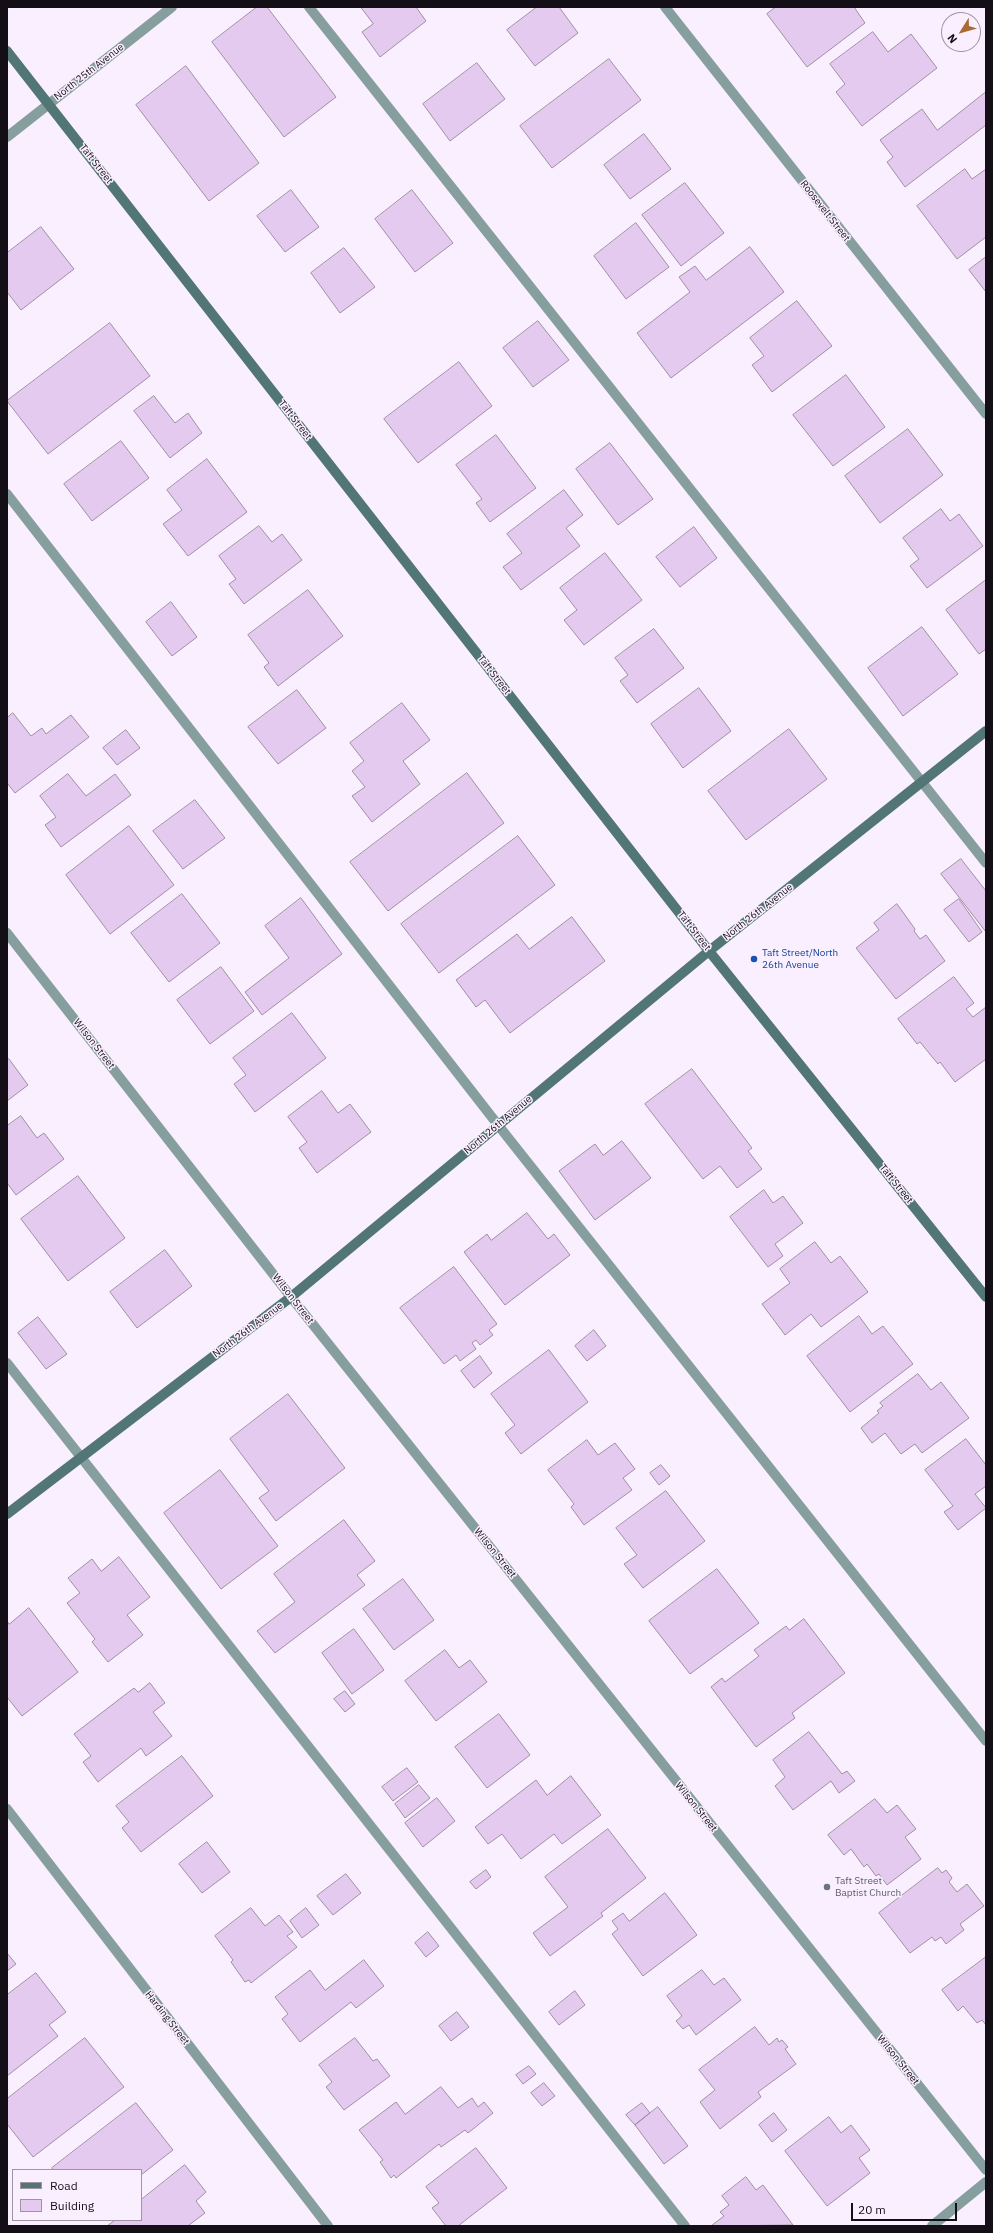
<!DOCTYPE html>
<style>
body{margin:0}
#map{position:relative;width:993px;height:2233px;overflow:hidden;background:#faeffe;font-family:"IBM Plex Sans",sans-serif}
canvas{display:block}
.frame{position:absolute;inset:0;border:8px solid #140e16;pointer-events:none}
.legend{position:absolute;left:12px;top:2169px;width:130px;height:52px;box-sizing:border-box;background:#faeffe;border:1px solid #9e95a1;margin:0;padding:5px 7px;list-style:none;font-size:12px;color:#140e16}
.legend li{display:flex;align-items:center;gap:8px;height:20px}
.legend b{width:20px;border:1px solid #9e95a1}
.north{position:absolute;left:941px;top:12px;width:40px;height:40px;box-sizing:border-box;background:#faeffe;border:1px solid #9e95a1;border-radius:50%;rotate:233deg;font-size:11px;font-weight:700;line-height:16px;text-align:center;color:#140e16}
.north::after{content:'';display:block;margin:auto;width:14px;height:18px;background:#ac6b36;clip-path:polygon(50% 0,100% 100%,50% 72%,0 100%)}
.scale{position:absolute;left:851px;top:2203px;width:106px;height:18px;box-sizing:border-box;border:2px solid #140e16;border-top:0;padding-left:5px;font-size:12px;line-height:14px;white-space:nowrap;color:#140e16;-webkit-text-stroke:3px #faeffe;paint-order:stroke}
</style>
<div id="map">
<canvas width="993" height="2233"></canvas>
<div class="frame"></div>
<ul class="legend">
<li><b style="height:5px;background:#527575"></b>Road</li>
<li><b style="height:11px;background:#e5caef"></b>Building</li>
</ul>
<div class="north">N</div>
<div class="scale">20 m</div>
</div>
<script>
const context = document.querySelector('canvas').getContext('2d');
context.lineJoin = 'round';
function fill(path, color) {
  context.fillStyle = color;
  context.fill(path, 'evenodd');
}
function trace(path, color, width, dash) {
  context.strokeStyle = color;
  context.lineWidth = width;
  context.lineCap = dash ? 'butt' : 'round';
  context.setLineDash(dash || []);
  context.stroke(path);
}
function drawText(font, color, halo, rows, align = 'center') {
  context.font = font + ' "IBM Plex Sans",sans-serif';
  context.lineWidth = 3;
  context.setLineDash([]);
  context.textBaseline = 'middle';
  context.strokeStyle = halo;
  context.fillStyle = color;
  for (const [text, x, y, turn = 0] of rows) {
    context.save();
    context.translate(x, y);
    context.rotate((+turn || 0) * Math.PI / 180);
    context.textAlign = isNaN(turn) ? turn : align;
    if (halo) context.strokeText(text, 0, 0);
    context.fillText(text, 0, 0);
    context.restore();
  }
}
const building = new Path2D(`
 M257,7H267L336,97L284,137L212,42Z
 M361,7H416L426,21L380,57L362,32L373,24Z
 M537,7H559L578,33L535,66L507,30Z
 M776,7H854L865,23L807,67L767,14Z
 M873,32L888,52L911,34L937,68L862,126L836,92L845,84L830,64Z
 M609,59L641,100L552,168L520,126Z
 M477,63L505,99L450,141L423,104Z
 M186,66L259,163L209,201L136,105Z
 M986,92V125L905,187L887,162L893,157L880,140L922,109L937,130Z
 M644,134L671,169L630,199L604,165Z
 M965,169L972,179L986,169V237L957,259L917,206Z
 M685,183L724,233L681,266L642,215Z
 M291,190L319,227L285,252L257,216Z
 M412,190L453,243L415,272L375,219Z
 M636,223L669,267L626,299L594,256Z
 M41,227L74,269L21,310L7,292V253Z
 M750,247L784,292L671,378L637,333L690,292L679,277L695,266L706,280Z
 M344,248L375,287L340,313L311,273Z
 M986,257V292L969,270Z
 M797,301L832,346L772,392L752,365L764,356L750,338Z
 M538,321L569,360L533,387L503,348Z
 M110,323L150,376L48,454L7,401Z
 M459,362L492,406L418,463L384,419Z
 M846,375L885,427L833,466L793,415Z
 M154,396L175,423L188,413L202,433L170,458L134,411Z
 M908,429L943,475L880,523L845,476Z
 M496,435L536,488L490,522L476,503L482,499L456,465Z
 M121,441L149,478L92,521L64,484Z
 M610,443L653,499L618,525L576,469Z
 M207,459L247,512L188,556L163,524L182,510L167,490Z
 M564,490L583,515L566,528L580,546L521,590L503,567L522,553L507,534Z
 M941,509L950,521L959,514L983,546L927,588L910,566L919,559L903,538Z
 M259,526L272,542L282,534L302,560L244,604L229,584L236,579L219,556Z
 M694,527L717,558L680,587L656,557Z
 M605,553L642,600L584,645L564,620L577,610L560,588Z
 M986,580V649L979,654L946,610Z
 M308,590L343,636L278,686L264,667L269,663L248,635Z
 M171,602L197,637L172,656L146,622Z
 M922,627L958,674L903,716L868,668Z
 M654,629L684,668L637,703L620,681L628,675L615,658Z
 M699,688L731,731L683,768L651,724Z
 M297,690L326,728L278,764L248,727Z
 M402,703L430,740L403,761L420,784L372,822L352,796L365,787L352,771L364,761L350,743Z
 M13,713L31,736L42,728L46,734L71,715L89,737L15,793L7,783V718Z
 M789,729L827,779L746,840L708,791Z
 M126,730L140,748L117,765L103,748Z
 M467,773L504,823L388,911L350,862Z
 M68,774L86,796L115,774L131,795L61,847L45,825L56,817L40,796Z
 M195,800L225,838L183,869L153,831Z
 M129,826L174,885L110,934L66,875Z
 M518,836L555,885L439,973L401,924Z
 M961,859L986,891V932L941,874Z
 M182,894L220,943L169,982L131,933Z
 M301,898L342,954L262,1015L245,992L289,958L265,926Z
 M959,899L982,932L969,942L944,910Z
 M897,904L915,929L914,931L920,939L926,935L945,961L896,999L856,948L879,930L874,923Z
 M572,917L605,961L510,1033L485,1000L476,1007L456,980L517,934L529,949Z
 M221,967L254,1011L210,1044L177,1000Z
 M954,977L974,1003L966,1009L973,1017L986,1007V1059L955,1082L940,1062L938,1064L920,1042L917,1044L898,1019Z
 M292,1013L326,1058L255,1112L234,1084L246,1075L233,1058Z
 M9,1059L28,1085L7,1101V1060Z
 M692,1069L752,1148L748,1151L762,1169L737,1188L720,1166L703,1179L645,1104Z
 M322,1091L338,1113L350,1104L371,1132L317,1173L299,1148L307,1142L288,1117Z
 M21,1116L37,1138L44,1133L64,1159L16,1195L7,1183V1126Z
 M622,1141L651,1178L595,1220L559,1171L595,1144L603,1155Z
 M78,1176L125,1238L68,1281L21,1219Z
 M764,1190L773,1203L783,1196L803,1223L775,1244L783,1256L768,1267L730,1217Z
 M527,1213L548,1239L554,1234L570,1255L505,1305L464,1252L487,1234L491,1240Z
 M815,1242L831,1263L840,1256L868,1292L821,1327L811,1314L785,1335L762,1304L790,1283L780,1269Z
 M165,1250L192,1286L137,1328L110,1292Z
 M454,1267L497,1324L489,1330L493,1335L480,1345L476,1340L472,1343L476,1349L460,1361L456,1355L444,1364L400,1308Z
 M859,1316L872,1334L883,1326L913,1364L850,1412L807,1356Z
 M38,1317L67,1354L46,1369L18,1333Z
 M594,1330L606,1346L587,1361L575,1346Z
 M549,1350L588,1402L521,1454L505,1433L515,1425L491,1394Z
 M480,1356L492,1373L474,1388L461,1371Z
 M918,1374L931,1390L941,1382L969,1418L922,1453L915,1444L901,1454L885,1433L872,1443L861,1428L879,1413L877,1411L883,1406L880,1403Z
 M288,1394L345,1468L276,1521L259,1498L269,1491L230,1439Z
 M966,1439L986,1465V1486L975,1494L986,1508L958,1530L944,1512L953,1506L925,1470Z
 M587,1440L598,1455L615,1443L635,1469L623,1478L632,1490L584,1525L571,1507L574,1504L548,1470Z
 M661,1465L670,1476L659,1485L650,1473Z
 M220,1470L278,1546L221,1589L164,1513Z
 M666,1491L705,1541L643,1588L624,1564L637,1555L616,1528Z
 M344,1520L375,1561L357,1575L365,1585L275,1653L257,1631L295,1602L274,1574Z
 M119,1557L150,1597L127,1615L143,1635L108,1662L92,1642L95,1639L67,1603L80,1593L68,1578L92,1559L101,1571Z
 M717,1569L759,1623L690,1674L649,1621Z
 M403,1579L434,1620L394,1650L363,1609Z
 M29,1608L78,1672L22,1716L7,1697V1621L9,1624Z
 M804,1619L845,1673L792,1713L795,1718L756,1747L711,1687L722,1678L725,1682L759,1656L754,1650L786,1626L789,1630Z
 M354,1629L384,1670L352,1694L322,1653Z
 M445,1650L459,1668L470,1660L487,1682L436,1721L405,1681Z
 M150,1683L165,1703L153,1712L172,1736L146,1756L141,1748L98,1782L83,1762L91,1756L74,1734L134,1688L138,1692Z
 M345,1691L355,1704L345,1712L334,1699Z
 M499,1714L530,1755L487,1788L455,1747Z
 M809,1732L842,1774L847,1771L855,1781L839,1793L831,1781L793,1810L775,1786L785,1777L773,1760Z
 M182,1756L213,1796L141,1852L122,1828L129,1822L116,1806Z
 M407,1768L418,1782L393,1801L382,1787Z
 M571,1776L601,1815L562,1844L554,1834L521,1859L502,1834L488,1844L475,1827L536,1780L547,1795Z
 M419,1785L430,1798L405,1818L395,1804Z
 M437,1798L455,1821L423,1847L405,1823Z
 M875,1799L887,1813L897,1805L916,1829L905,1837L921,1859L887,1885L879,1874L876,1876L867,1864L864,1867L851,1849L844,1855L828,1835Z
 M608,1829L646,1878L601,1913L603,1916L550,1956L533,1933L568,1907L545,1877Z
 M207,1842L230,1872L202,1893L179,1864Z
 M938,1868L942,1873L946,1870L952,1878L949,1882L957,1892L967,1884L984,1906L960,1924L964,1930L946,1944L941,1937L935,1941L932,1937L910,1953L879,1913Z
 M486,1870L491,1877L476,1889L470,1882Z
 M346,1874L361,1893L333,1915L317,1896Z
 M665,1893L697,1935L643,1976L612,1934L618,1929L612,1921L623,1913L629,1921Z
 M251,1908L265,1926L279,1915L293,1932L287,1936L297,1947L251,1983L249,1980L245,1982L231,1962L233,1960L215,1936Z
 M306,1908L319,1925L302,1938L290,1921Z
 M428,1932L439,1946L426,1957L415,1943Z
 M7,1953L16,1964L7,1971Z
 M986,1957V2025L982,2020L977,2023L963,2006L958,2011L942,1990Z
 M364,1960L384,1986L356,2008L351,2002L300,2042L282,2019L288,2014L275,1997L310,1970L325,1990Z
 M702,1970L714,1985L724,1978L741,2000L696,2035L689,2025L683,2029L676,2021L682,2016L667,1996Z
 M36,1973L66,2012L49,2025L58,2036L7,2076V1995Z
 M575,1991L585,2005L559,2025L549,2012Z
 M457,2012L469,2027L451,2041L439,2026Z
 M755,2027L769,2045L777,2038L779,2042L782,2040L788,2047L785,2049L796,2064L758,2092L761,2097L720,2129L700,2102L715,2090L699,2070Z
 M85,2038L124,2087L33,2157L7,2124V2099Z
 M355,2038L373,2061L377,2059L390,2076L344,2110L326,2087L332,2082L319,2065Z
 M529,2066L536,2074L523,2084L516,2075Z
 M544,2083L555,2096L542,2106L531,2093Z
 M441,2087L458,2108L472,2098L478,2107L484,2102L493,2113L468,2133L465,2130L441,2147L439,2144L396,2178L394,2175L391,2178L380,2162L383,2160L359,2130L396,2102L405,2114Z
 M136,2103L173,2150L141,2175V2170H53L52,2168Z
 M642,2103L650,2113L635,2125L626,2115Z
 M658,2107L688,2146L664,2164L635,2125Z
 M774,2113L787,2130L772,2142L759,2125Z
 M829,2117L841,2133L851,2125L870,2150L859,2158L870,2173L827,2206L785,2151Z
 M476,2148L507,2188L458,2226H446L432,2208L439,2203L426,2187Z
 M185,2165L206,2192L196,2201L205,2213L189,2225L190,2226H107L115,2220H141V2200Z
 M746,2177L756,2190L763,2185L793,2225L711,2226L724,2216L720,2212L729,2205L722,2196Z`);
const lane = new Path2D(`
 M309,7L986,863
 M7,494L498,1125L986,1741
 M7,1363L685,2226`);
const street = new Path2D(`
 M665,7L986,414
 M7,137L172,7
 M7,933L291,1297L986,2170
 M7,1809L328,2226
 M932,2226L986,2182`);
const secondary = new Path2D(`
 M7,51L709,951L986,1297
 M7,1514L291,1297L709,951L986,731`);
const markers = [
 [754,959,4,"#1a4fb4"],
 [827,1887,4,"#6b7280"]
];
const streetNames = [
 ["North 25th Avenue",89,72,-38],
 ["Taft Street",96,164,52],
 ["Roosevelt Street",825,211,52],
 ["Taft Street",295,420,52],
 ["Taft Street",494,675,52],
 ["North 26th Avenue",758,912,-38],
 ["Taft Street",694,931,52],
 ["Wilson Street",94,1044,52],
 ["North 26th Avenue",498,1125,-40],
 ["Taft Street",896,1184,51],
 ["Wilson Street",293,1299,52],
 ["North 26th Avenue",248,1330,-37],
 ["Wilson Street",495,1553,51],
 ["Wilson Street",696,1807,51],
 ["Harding Street",167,2018,52],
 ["Wilson Street",898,2060,51]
];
const transitNames = [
 ["Taft Street/North",762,953],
 ["26th Avenue",762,965]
];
const worshipNames = [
 ["Taft Street",835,1881],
 ["Baptist Church",835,1893]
];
fill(building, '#e5caef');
trace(building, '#9f8ea5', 1);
trace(lane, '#869e9e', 10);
trace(street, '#869e9e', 10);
trace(secondary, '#527575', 10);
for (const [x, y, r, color] of markers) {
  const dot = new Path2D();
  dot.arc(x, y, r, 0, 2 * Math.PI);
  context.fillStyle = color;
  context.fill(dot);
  trace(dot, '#faeffe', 1.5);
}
drawText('10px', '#140e16', '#faeffe', streetNames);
drawText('10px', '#164399', '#faeffe', transitNames, 'left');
drawText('10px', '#5b616d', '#faeffe', worshipNames, 'left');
</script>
